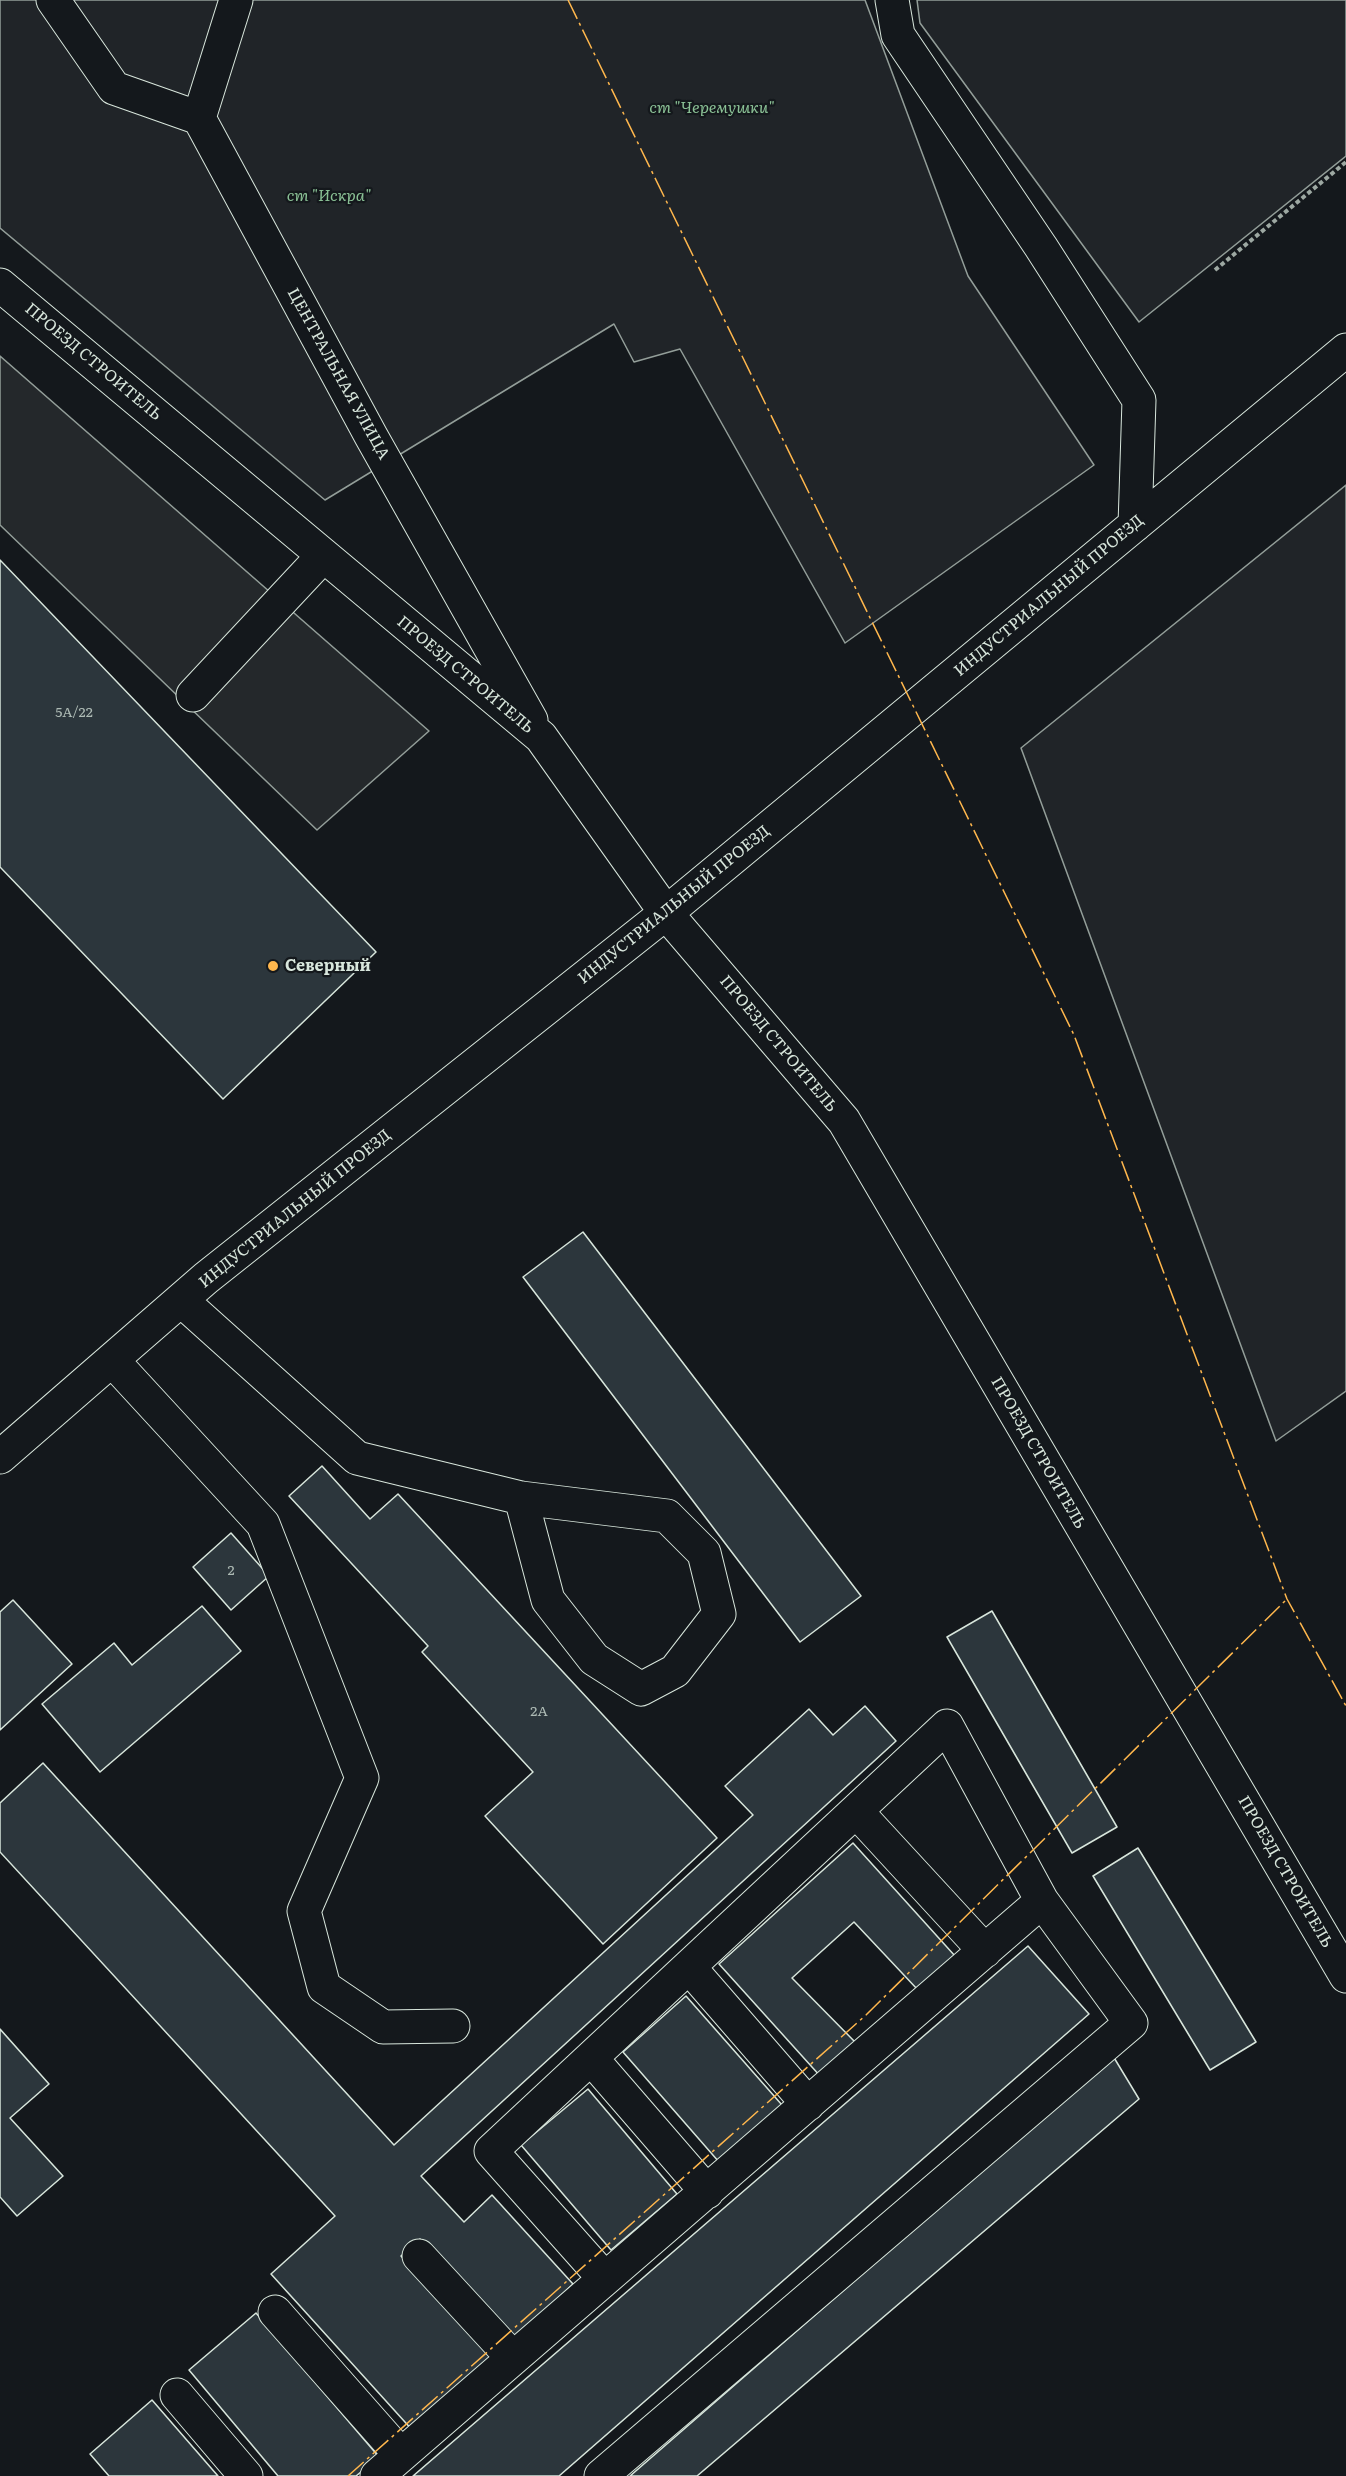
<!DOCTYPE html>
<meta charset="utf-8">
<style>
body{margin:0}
canvas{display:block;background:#14181c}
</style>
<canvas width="1346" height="2476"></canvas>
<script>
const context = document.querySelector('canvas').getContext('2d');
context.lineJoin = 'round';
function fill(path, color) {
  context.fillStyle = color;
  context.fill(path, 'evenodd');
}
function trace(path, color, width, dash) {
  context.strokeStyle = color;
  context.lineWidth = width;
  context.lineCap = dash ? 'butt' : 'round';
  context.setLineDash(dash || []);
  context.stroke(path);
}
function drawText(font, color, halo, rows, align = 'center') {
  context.font = font + ' Literata,serif';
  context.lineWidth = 4.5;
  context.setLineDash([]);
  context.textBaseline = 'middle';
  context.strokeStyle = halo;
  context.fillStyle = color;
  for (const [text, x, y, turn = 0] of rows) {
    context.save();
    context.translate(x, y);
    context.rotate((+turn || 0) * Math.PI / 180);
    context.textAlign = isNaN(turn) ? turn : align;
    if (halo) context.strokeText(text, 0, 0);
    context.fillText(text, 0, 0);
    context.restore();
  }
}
const green = new Path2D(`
 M0,0H865L968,276L1094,465L845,643L680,349L634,362L614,324L325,500L0,228Z
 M917,0H1346V156L1139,322L920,23Z
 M1346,485V1391L1276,1441L1021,748Z`);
const parking = new Path2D(`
 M0,356L429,731L317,830L0,525Z`);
const building = new Path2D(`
 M0,560L376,952L223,1099L0,867Z
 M583,1232L861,1596L800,1642L523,1277Z
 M322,1466L370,1519L398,1494L717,1838L603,1944L485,1816L533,1772L422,1652L428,1646L289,1496Z
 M231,1533L269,1576L231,1610L193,1567Z
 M13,1600L72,1664L0,1730V1612Z
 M202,1606L241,1651L100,1772L42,1704L114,1643L132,1665Z
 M992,1611L1117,1827L1072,1853L947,1637Z
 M865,1706L896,1741L421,2176L464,2222L492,2195L573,2284L513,2340L420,2239L401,2256L494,2359L414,2432L271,2274L335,2216L0,1852V1803L43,1763L394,2145L753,1815L725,1786L809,1709L833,1735Z
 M853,1843L955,1956L918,1990L854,1922L792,1978L855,2042L821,2077L719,1964Z
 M1138,1848L1256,2042L1210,2070L1093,1876Z
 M1028,1946L1089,2014L559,2476H413Z
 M686,1996L782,2105L719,2162L623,2052Z
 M0,2029L49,2084L10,2118L63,2176L17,2216L0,2197Z
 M1113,2056L1139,2099L697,2476H630Z
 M588,2089L677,2194L611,2250L521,2145Z
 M256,2313L379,2457L356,2476H278L189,2370Z
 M152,2400L218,2476H109L90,2454Z`);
const path = new Path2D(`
 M1215,270L1346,162`);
const minor = new Path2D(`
 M53,0L114,88L199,118
 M236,0L199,118L371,436L531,720
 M892,0L898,35L1041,247L1139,400L1135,525
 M0,285L541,737L666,913L844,1121L1346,1976
 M193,695L323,556
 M181,1300L357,1458L521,1498L667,1516L704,1553L719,1614L675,1671L641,1689L594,1659L548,1600L521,1498
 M112,1360L263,1524L362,1778L304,1911L324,1987L383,2027L453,2026
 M0,1457L206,1278L666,913L1346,350
 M856,1811L985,1951
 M689,1967L808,2104
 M591,2058L707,2192
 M419,2256L513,2358
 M605,2279L491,2151L947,1726L1042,1901
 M275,2312L401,2455
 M177,2395L246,2476
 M377,2476L1042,1901L1131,2023L601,2476`);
const power = new Path2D(`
 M568,0L1074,1035L1287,1599L1346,1706
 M348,2476L866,2015L1287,1599`);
const markers = [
 [273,966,6,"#ffb74d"]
];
const numberNames = [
 ["5А/22",74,713],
 ["2",231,1571],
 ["2А",539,1712]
];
const parkNames = [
 ["ст \"Черемушки\"",712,108],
 ["ст \"Искра\"",329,196]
];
const streetNames = [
 ["ПРОЕЗД СТРОИТЕЛЬ",93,362,40],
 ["ЦЕНТРАЛЬНАЯ УЛИЦА",338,374,61],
 ["ИНДУСТРИАЛЬНЫЙ ПРОЕЗД",1049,596,-40],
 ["ПРОЕЗД СТРОИТЕЛЬ",465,675,40],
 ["ИНДУСТРИАЛЬНЫЙ ПРОЕЗД",674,905,-39],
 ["ПРОЕЗД СТРОИТЕЛЬ",778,1044,50],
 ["ИНДУСТРИАЛЬНЫЙ ПРОЕЗД",295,1209,-39],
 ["ПРОЕЗД СТРОИТЕЛЬ",1038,1453,60],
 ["ПРОЕЗД СТРОИТЕЛЬ",1285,1872,60]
];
const poiNames = [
 ["Северный",285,966]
];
fill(green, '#202428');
trace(green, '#939e99', 1.5);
fill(parking, '#24282b');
trace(parking, '#939e99', 1.5);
fill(building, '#2c363c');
trace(building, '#d8e6dc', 1.5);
trace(minor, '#d8e6dc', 35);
trace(path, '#9da8a2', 4, [4.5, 3]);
trace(minor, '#14181c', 33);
trace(power, '#ffb74d', 1.5, [21, 4.5, 3, 4.5]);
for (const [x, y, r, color] of markers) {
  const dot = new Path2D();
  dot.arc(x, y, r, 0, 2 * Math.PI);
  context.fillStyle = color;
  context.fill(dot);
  trace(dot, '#14181c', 2);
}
drawText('14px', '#adbab4', null, numberNames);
drawText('italic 16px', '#8ac095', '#14181c', parkNames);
drawText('16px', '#d8e6dc', '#14181c', streetNames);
drawText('bold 16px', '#d8e6dc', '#14181c', poiNames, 'left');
</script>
